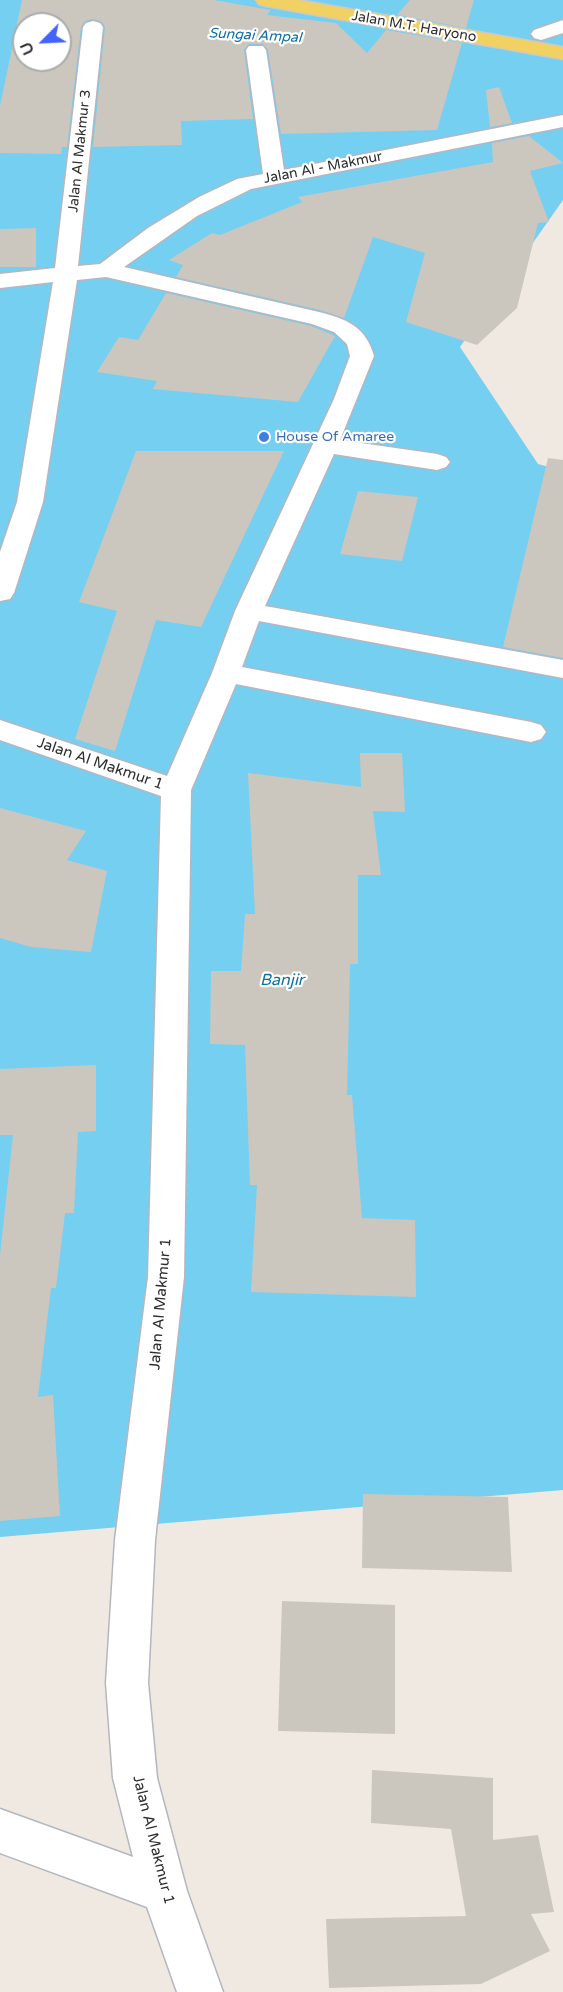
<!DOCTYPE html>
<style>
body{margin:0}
#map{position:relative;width:563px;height:1992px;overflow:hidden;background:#efe9e1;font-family:"Varela Round",sans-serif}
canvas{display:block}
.north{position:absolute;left:12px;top:12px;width:60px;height:60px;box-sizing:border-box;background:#fff;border:2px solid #ababab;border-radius:50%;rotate:246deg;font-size:16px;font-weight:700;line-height:24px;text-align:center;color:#2e2e2e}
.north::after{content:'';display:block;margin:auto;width:21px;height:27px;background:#4264fb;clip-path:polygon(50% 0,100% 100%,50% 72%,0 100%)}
</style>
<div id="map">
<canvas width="563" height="1992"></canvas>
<div class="north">U</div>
</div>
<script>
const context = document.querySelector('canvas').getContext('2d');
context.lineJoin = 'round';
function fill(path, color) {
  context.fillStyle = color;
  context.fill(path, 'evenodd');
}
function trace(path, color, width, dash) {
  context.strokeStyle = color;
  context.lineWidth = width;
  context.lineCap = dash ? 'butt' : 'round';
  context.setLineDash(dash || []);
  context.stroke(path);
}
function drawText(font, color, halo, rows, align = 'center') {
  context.font = font + ' "Varela Round",sans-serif';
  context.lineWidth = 4.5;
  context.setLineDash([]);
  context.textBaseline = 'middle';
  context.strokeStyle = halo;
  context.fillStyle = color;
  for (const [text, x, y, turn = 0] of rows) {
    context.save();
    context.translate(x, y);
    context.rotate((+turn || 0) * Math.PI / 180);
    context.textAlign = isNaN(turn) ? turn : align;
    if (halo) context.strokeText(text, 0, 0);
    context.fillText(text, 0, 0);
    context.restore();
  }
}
const water = new Path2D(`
 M0,0H563V200L460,347L538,464L563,471V1490L0,1537ZM24,24H60V60H24Z`);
const building = new Path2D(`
 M22,0H214L271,10L267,15L336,23L367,53L386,30L462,43L437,130L281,134L268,50L263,44H249L244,50L253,119L181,121L182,145L93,147L105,27L101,21L92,19L85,21L81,27L67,147H62L61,154L0,153V106ZM24,24H60V60H24Z
 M410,0H474L466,28L397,15Z
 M499,87L512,123L490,127L486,90Z
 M529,136L563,163L530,171L549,222L538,223L517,308L477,345L406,322L425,253L373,237L344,318L320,310L176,277L183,265L169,260L212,233L220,235L302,202L298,197L493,162L492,143Z
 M36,228V267H0V229Z
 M166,293L311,326L335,336L298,402L153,389L157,381L97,372L119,337L138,340Z
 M136,451H284L201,627L156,620L115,751L75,739L117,611L79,602Z
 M548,458L563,460V658L503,647Z
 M358,491L418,497L402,561L340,554Z
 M360,753H402L405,812L373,811L381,875H358V964H350L347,1095H352L362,1218L415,1220L416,1297L251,1292L257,1185H250L245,1045L210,1044L211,971H241L245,914H255L248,773L361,787Z
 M0,808L86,831L67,860L107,871L91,952L31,947L0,938Z
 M96,1065V1131L78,1132L74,1213H65L56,1288H51L38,1397L53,1395L60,1516L0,1521V1255L13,1135H0V1069Z
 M363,1494L508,1497L512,1572L362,1568Z
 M282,1601L395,1605V1734L278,1731Z
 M372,1770L493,1778V1840L538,1835L554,1912L531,1914L550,1951L481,1984L329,1988L326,1919L466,1916L451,1829L371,1823Z`);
const street = new Path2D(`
 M563,20V33L541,40L534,38L531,34L534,30Z
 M93,21L100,23L103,27L78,266L100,264L148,228L199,197L237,179L263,174L246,50L249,46H263L266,50L284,170L563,115V127L251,189L197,216L124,267L319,312C347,319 366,327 374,356L340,440L437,454L446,457L450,462L446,467L437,470L334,454L265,606L563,660V678L259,621L242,667L531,722L541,725L546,732L541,739L531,742L236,684L191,790L184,1277L155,1540L148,1683L157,1778L187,1891L223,1992H177L147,1907L0,1853V1809L133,1857L113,1778L106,1683L115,1540L148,1277L161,796L0,740V720L167,776L212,673L235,611L334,399L350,356L347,344L334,332L312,324L106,277L77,280L43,502L14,593L10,599L0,601V552L17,502L53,282L0,288V274L55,268L83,27L86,23Z`);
const primary = new Path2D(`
 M256,0H298L563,47V59L266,6L259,4Z`);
const markers = [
 [264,437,6,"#3f7fe0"]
];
const farStreetnames = [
 ["Jalan M.T. Haryono",414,27,10],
 ["Jalan Al Makmur 3",80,151,-84],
 ["Jalan Al - Makmur",323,168,-11]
];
const farWaternames = [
 ["Sungai Ampal",255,36,3]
];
const farShopnames = [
 ["House Of Amaree",276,437]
];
const streetNames = [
 ["Jalan Al Makmur 1",100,764,19],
 ["Jalan Al Makmur 1",161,1304,-85],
 ["Jalan Al Makmur 1",153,1840,76]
];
const waterNames = [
 ["Banjir",282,981]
];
fill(water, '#75cff0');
fill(building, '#cbc7bf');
trace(street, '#b4b7c1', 3);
trace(primary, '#c9c9c9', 3);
fill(street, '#fff');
fill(primary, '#f2d163');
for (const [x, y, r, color] of markers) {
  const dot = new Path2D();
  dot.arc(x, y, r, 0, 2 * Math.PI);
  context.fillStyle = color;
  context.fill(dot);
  trace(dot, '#fff', 2);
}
drawText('14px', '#2e2e2e', '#fff', farStreetnames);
drawText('italic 14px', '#0d6fa3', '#fff', farWaternames);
drawText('14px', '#366cbe', '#fff', farShopnames, 'left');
drawText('15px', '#2e2e2e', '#fff', streetNames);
drawText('italic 16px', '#0d6fa3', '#fff', waterNames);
</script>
